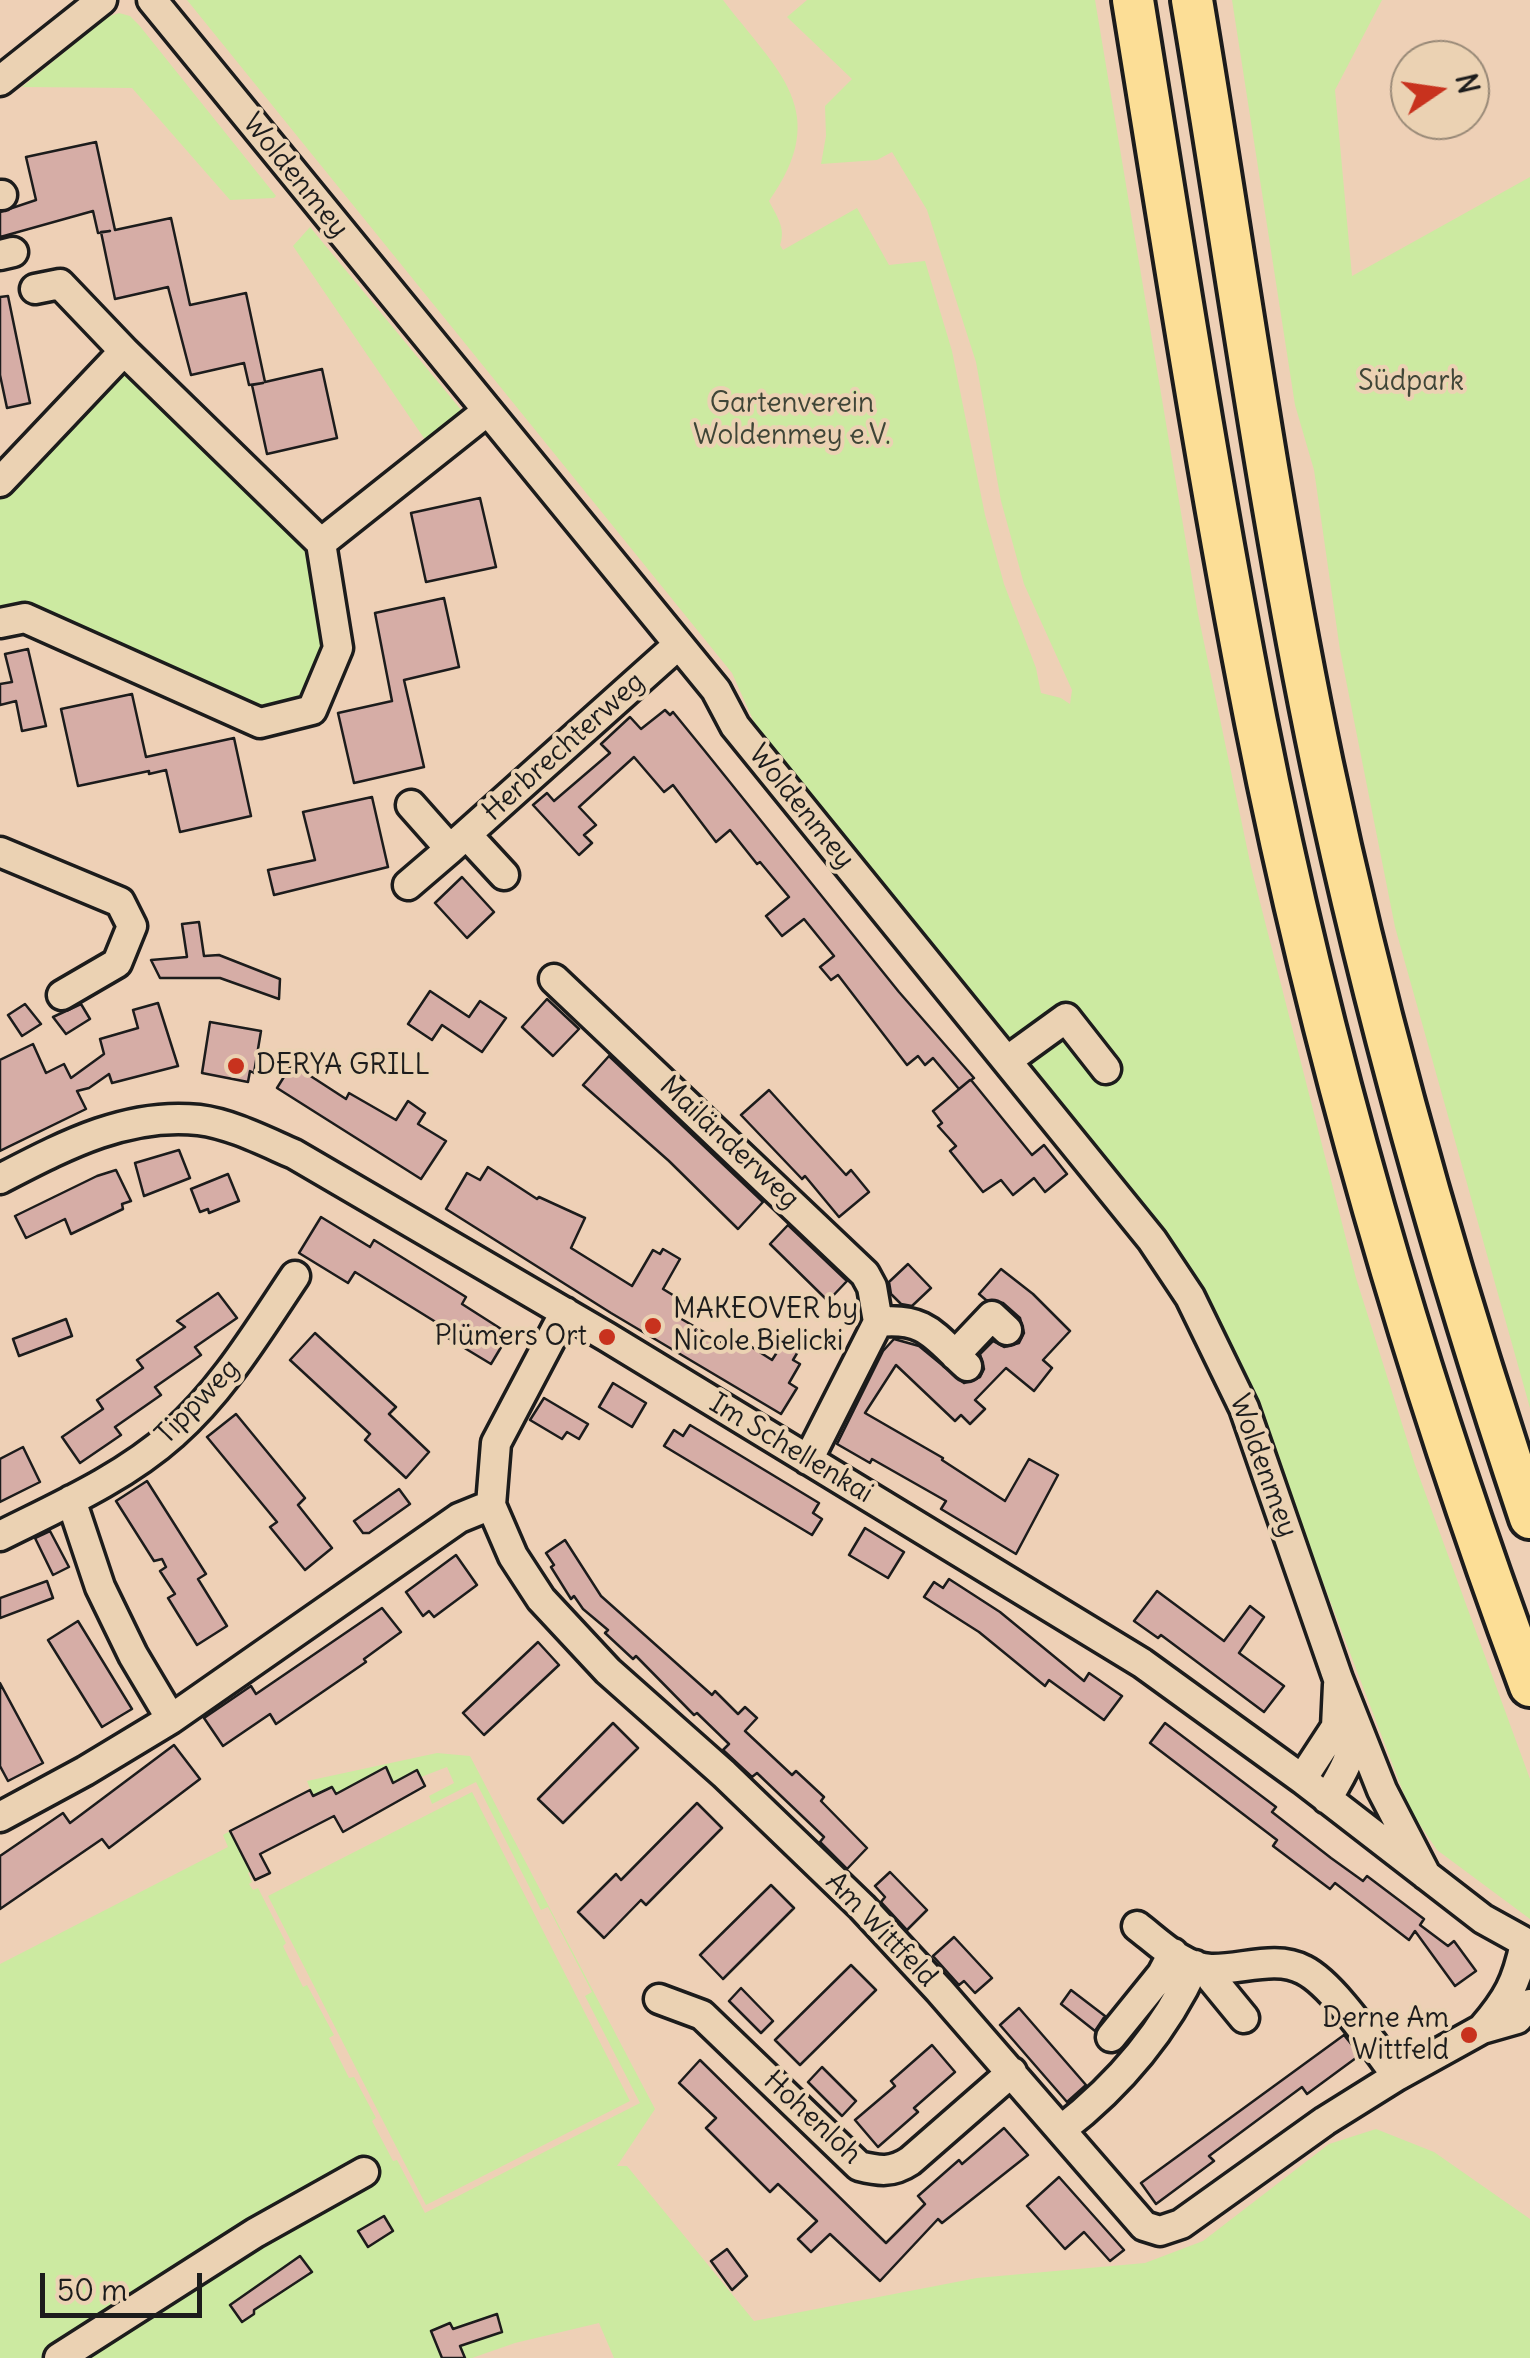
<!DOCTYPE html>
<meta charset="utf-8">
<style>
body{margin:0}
#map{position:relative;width:1530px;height:2358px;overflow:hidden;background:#eed0b6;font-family:Delius,sans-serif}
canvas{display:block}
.north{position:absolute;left:1390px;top:40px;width:100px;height:100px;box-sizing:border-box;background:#ebd2b3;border:2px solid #988977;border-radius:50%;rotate:77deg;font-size:28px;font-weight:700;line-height:40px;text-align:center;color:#1c1c1c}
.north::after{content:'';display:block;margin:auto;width:35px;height:45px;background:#c8321e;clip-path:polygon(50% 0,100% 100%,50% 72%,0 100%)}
.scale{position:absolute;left:40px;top:2273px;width:162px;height:45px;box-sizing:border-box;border:5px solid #1c1c1c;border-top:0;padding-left:12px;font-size:30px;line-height:35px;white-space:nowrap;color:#1c1c1c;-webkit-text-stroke:8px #ebd2b3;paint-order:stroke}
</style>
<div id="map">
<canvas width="1530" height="2358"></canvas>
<div class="north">N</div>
<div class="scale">50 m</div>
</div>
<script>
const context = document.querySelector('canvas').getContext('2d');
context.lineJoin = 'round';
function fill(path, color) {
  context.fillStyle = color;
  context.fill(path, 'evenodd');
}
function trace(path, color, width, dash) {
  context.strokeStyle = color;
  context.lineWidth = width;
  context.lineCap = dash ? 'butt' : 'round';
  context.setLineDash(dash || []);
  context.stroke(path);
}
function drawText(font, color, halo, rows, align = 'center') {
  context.font = font + ' Delius,sans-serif';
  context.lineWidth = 8;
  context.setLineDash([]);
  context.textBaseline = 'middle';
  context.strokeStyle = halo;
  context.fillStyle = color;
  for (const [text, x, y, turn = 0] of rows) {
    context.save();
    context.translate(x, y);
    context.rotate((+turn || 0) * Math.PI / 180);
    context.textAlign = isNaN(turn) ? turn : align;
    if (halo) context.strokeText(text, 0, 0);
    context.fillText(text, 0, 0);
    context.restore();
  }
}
const green = new Path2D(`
 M187,0H723C778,72 833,111 769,201C777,217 786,228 780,245L783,250L857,208L889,265L925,261L952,351L985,515L1004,584L1036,668L1041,693L1061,698L1070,704L1072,690L1024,584L1001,501L976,362L927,210L892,152L877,160L821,164L826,136L825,106L852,79L787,17L807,0H1095L1198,614L1251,867L1356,1278L1415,1465L1530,1779V1919L1437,1850L1410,1810L1256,1407L995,1027L758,731L732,673Z
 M1232,0H1382L1335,90L1352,276L1530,177V1408L1395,927L1340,650L1314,470L1295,405Z
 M119,13L130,16L139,25L276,196L274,198L230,200L132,88L22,87L107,17Z
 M310,227L467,417L430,447L293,246Z
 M121,366L307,548L323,645L302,700L270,710L29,607L0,614V498Z
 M437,1753L470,1756L655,2109L617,2166H627L754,2321L977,2278L1145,2263L1203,2241L1329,2144L1376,2129L1434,2152L1530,2219V2358H614L599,2323L515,2343L472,2358H0V1964L228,1847L223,1835L230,1831L237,1844L251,1837L266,1864L248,1873L252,1882L249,1884L253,1890L258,1888L286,1943L283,1946L303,1987L307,1985L334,2035L329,2038L349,2078L354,2077L376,2118L372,2121L393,2161L397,2160L425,2213L640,2103L585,1996L592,1992L548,1907L541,1910L476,1782L432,1804L429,1796L454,1783L447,1767L421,1777L416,1771L393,1783L386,1768L336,1794L331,1787L313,1796L307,1781Z
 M472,1792L630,2101L426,2205L268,1896Z`);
const building = new Path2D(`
 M96,142L115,230L171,218L190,305L246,293L265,382L322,369L337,438L267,454L252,385L263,383L249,385L244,363L191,375L168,287L115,299L101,232L110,231L98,233L93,211L0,237V212L36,200L26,157Z
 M8,296L30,403L7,408L0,375V297Z
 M480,498L496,567L426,582L411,513Z
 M444,598L459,667L404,680L424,767L354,783L338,713L392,701L375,613Z
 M28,649L46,726L22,731L16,701L0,705V684L12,682L5,654Z
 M132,694L146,757L234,738L251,816L180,832L166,770L149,774V771L78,786L61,709Z
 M665,710L670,715L673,712L704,750L899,992L974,1078L971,1080L1032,1155L1044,1145L1067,1174L1045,1192L1034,1178L1013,1195L1001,1180L983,1192L950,1151L956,1146L938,1126L942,1123L933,1111L970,1080L959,1089L933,1058L925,1065L918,1056L907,1065L838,975L831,980L820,967L834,956L804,919L782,936L766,916L789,897L760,862L757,864L730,830L716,842L673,785L664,792L634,757L579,807L596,825L584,835L592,843L579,855L533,805L547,793L554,801L610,753L601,744L630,717L641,729Z
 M372,797L388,867L274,895L268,870L315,860L303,812Z
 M462,877L494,912L467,938L435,903Z
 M199,922L204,956L219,955L280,979L279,999L220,978H160L151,960L187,957L182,924Z
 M430,991L469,1017L480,1001L506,1018L482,1052L442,1025L432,1040L408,1024Z
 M547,999L579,1029L553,1056L522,1027Z
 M158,1003L178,1066L112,1083L109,1074L89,1088L77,1091L86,1109L0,1151V1060L33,1044L46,1073L64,1064L71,1078L104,1054L100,1039L138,1028L133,1010Z
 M25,1004L41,1024L22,1036L8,1015Z
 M81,1004L90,1019L66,1034L53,1017Z
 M210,1022L261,1031L254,1073L250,1071L248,1082L202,1073Z
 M609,1056L763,1202L738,1229L669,1161L583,1085Z
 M292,1064L346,1099L349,1093L396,1120L408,1101L425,1113L418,1124L446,1141L421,1179L277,1088Z
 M769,1090L846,1175L851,1170L869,1192L839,1217L805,1176L802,1179L741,1115Z
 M179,1150L190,1178L144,1196L135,1163Z
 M488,1167L537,1199L539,1197L585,1218L571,1248L632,1286L653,1250L660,1254L663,1249L680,1259L663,1289L686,1303L678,1317L730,1347L736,1337L772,1360L785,1340L799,1350L793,1360L800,1364L789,1383L797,1388L781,1414L611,1313L446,1209L467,1173L480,1180Z
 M116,1170L131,1201L122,1204L123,1209L71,1234L65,1219L26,1238L15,1216L97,1176Z
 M228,1174L239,1201L209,1213L208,1209L200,1212L191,1189Z
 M321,1217L370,1247L374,1240L466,1297L462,1304L509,1334L491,1364L443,1335L447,1329L355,1272L348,1283L299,1253Z
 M788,1225L847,1281L828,1301L770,1244Z
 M908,1264L931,1288L912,1306L901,1304L891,1294L889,1282Z
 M1001,1269L1033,1294L1070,1331L1043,1360L1052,1368L1034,1391L1006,1368L975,1400L985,1409L970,1424L961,1415L955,1421L896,1365L865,1413L943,1458L942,1460L1005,1501L1029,1459L1058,1475L1016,1554L941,1509L946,1501L872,1459L870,1463L837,1444L883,1351L894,1339L919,1346L964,1383L980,1377L984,1369L980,1354L993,1341L1004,1347L1019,1343L1024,1333L1020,1318L1003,1303L986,1300L979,1294Z
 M218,1293L237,1318L195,1347L201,1355L155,1387L161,1395L115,1427L121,1435L80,1463L62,1437L103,1409L97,1400L143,1368L137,1360L185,1327L177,1321Z
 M66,1319L72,1336L19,1356L13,1339Z
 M315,1333L396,1407L389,1414L429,1452L406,1478L365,1440L370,1434L290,1360Z
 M613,1383L646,1403L632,1427L599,1407Z
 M544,1398L588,1424L579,1439L567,1432L562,1439L530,1420Z
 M236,1414L305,1498L298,1505L332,1548L305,1570L270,1527L277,1522L207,1437Z
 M690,1425L819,1503L813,1513L822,1519L812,1535L664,1446L674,1430L683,1436Z
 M23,1447L40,1482L0,1502V1459Z
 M147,1481L206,1574L198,1579L227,1626L197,1645L168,1598L175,1594L160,1571L166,1567L162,1559L154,1561L116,1501Z
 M399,1489L410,1504L369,1533H363L354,1521Z
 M865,1528L904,1552L888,1578L849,1555Z
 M50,1531L69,1567L53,1575L35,1538Z
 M565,1540L601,1596L712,1695L715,1691L738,1714L745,1707L757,1718L745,1731L792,1775L796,1771L824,1797L821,1801L867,1848L847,1869L820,1842L824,1837L757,1773L752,1777L723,1750L729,1744L697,1713L694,1715L636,1656L633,1659L605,1633L608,1630L583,1609L574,1596L571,1599L551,1567L554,1565L546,1553Z
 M456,1555L477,1585L434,1617L429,1611L423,1616L406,1592Z
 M949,1579L1000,1612L1084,1681L1089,1673L1122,1696L1104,1720L1049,1680L1045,1686L979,1632L924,1597L934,1582L943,1588Z
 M47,1581L53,1598L0,1618V1598Z
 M1157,1591L1224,1641L1250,1606L1264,1617L1239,1653L1284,1686L1264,1712L1161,1635L1158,1638L1134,1621Z
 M382,1608L401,1632L364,1659L366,1662L276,1724L270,1714L223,1746L204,1718L251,1686L256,1694Z
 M78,1621L132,1709L102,1727L48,1640Z
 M538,1642L559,1665L484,1735L463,1713Z
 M0,1683L43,1763L8,1781L0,1766Z
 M613,1723L638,1748L563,1823L538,1799Z
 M1165,1723L1276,1807L1272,1812L1331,1858L1363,1881L1367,1876L1424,1919L1420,1925L1448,1946L1454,1941L1476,1971L1455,1986L1415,1931L1409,1940L1335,1883L1330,1889L1273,1846L1277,1840L1150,1743Z
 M174,1745L200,1779L109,1848L102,1839L0,1909V1856L63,1813L70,1823Z
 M386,1767L393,1783L417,1770L425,1786L343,1832L334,1816L260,1854L270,1873L255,1880L230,1831L310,1790L313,1796L332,1787L336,1794Z
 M697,1803L722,1828L646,1905L641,1900L604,1938L578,1912L616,1874L621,1880Z
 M890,1872L927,1910L907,1930L881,1902L885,1897L875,1886Z
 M771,1885L794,1908L723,1979L700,1955Z
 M954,1937L992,1978L975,1993L964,1981L959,1985L933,1956Z
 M851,1965L876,1990L800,2065L775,2040Z
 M741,1988L773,2021L761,2033L729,2001Z
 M1071,1990L1105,2016L1095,2031L1061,2004Z
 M1019,2008L1086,2085L1067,2102L1000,2025Z
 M1344,2035L1360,2055L1307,2094L1302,2087L1209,2156L1214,2161L1156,2204L1141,2183Z
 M932,2045L955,2072L914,2108L918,2112L878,2147L855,2120L895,2086L891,2081Z
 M700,2060L886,2243L925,2204L918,2196L959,2160L962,2164L1004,2128L1028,2155L942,2223L938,2219L880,2281L830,2234L811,2252L798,2239L817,2221L778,2184L770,2192L706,2128L716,2118L679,2083Z
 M822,2067L856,2101L842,2116L808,2082Z
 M1059,2177L1124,2250L1110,2261L1084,2232L1065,2249L1027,2206Z
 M384,2216L393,2231L368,2247L358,2231Z
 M727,2249L747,2276L732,2290L711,2261Z
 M300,2256L312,2272L254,2310V2314L242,2322L230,2305Z
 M497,2314L502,2332L460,2346L465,2358H442L431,2331L450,2323L453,2329Z`);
const minor = new Path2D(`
 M152,0L716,690L735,726L1152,1240L1190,1297L1244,1408L1338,1679L1382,1790L1426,1875
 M0,81L102,0
 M0,195H2
 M0,255L13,252
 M124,351L321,543L486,412
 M0,482L124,351L60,284L35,289
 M0,623L25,618L260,723L312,710L338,648L321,543
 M467,835L504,875
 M450,849L678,645
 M0,852L120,902L132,926L117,963L62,995
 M408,885L450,849L411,805
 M554,979L865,1274L872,1287L878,1322L808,1460
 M1008,1060L1066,1018L1106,1069
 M0,1179C62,1147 126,1112 199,1120C231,1124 264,1141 294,1154L607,1337L1142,1663L1302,1779L1483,1919L1530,1945
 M565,1312L496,1443L491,1505L513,1556L541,1599L608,1671L724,1774L862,1907L939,1990L1144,2226L1160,2231L1181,2224L1325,2121L1397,2076L1482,2029L1517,2019L1530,2004
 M878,1322C926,1317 934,1336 967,1366
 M955,1355L992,1316L1007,1330
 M71,1500L100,1587L133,1655L171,1719
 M0,1536C58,1507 124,1478 173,1434C223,1390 258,1331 295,1276
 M1302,1779L1336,1727L1338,1685
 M1327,1799C1342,1774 1354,1755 1355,1725
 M0,1817L85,1771L171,1719L459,1518L491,1505
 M1137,1926C1158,1942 1183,1968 1211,1969C1241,1970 1276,1955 1304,1970C1334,1985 1375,2048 1397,2076
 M1211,1969L1212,1979L1244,2018
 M659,1999L702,2015L859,2166C879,2171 892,2173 910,2161L1012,2072
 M1482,2029C1508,1999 1517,1982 1525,1943
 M1111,2037L1162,1974L1173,1953
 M1061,2130C1118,2086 1165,2031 1195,1965
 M59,2358L255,2233L364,2172`);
const highway = new Path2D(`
 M1133,0C1172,241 1209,483 1256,722C1320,1046 1415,1376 1530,1686
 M1192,0C1235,255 1269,511 1322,764C1376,1019 1447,1270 1530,1518`);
const markers = [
 [236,1066,10,"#c8321e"],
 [653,1326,10,"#c8321e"],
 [607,1337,10,"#c8321e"],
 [1469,2035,10,"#c8321e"]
];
const streetNames = [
 ["Woldenmey",295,176,51],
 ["Herbrechterweg",564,747,-42],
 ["Woldenmey",801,807,51],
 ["Mailänderweg",729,1143,43],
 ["Tippweg",198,1402,-46],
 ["Im Schellenkai",791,1449,31],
 ["Woldenmey",1263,1466,70],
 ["Am Wittfeld",881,1930,46],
 ["Hohenloh",812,2118,43]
];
const parkNames = [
 ["Südpark",1411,382],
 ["Gartenverein",792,404],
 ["Woldenmey e.V.",792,436]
];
const poiNames = [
 ["DERYA GRILL",256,1066],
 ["MAKEOVER by",673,1310],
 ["Nicole Bielicki",673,1342],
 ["Plümers Ort",587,1337,"right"],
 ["Derne Am",1449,2019,"right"],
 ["Wittfeld",1449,2051,"right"]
];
fill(green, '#cceaa1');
fill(building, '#d6ada6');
trace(building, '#1c1c1c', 2.5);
trace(minor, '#1c1c1c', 35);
trace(highway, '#1c1c1c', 48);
trace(minor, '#ebd2b3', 28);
trace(highway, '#fcde96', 40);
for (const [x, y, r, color] of markers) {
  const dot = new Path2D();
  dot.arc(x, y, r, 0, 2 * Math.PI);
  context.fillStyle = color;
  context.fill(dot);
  trace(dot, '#ebd2b3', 4);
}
drawText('28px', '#1c1c1c', '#ebd2b3', streetNames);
drawText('28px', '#3f4537', '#ebd2b3', parkNames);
drawText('28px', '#1c1c1c', '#ebd2b3', poiNames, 'left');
</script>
